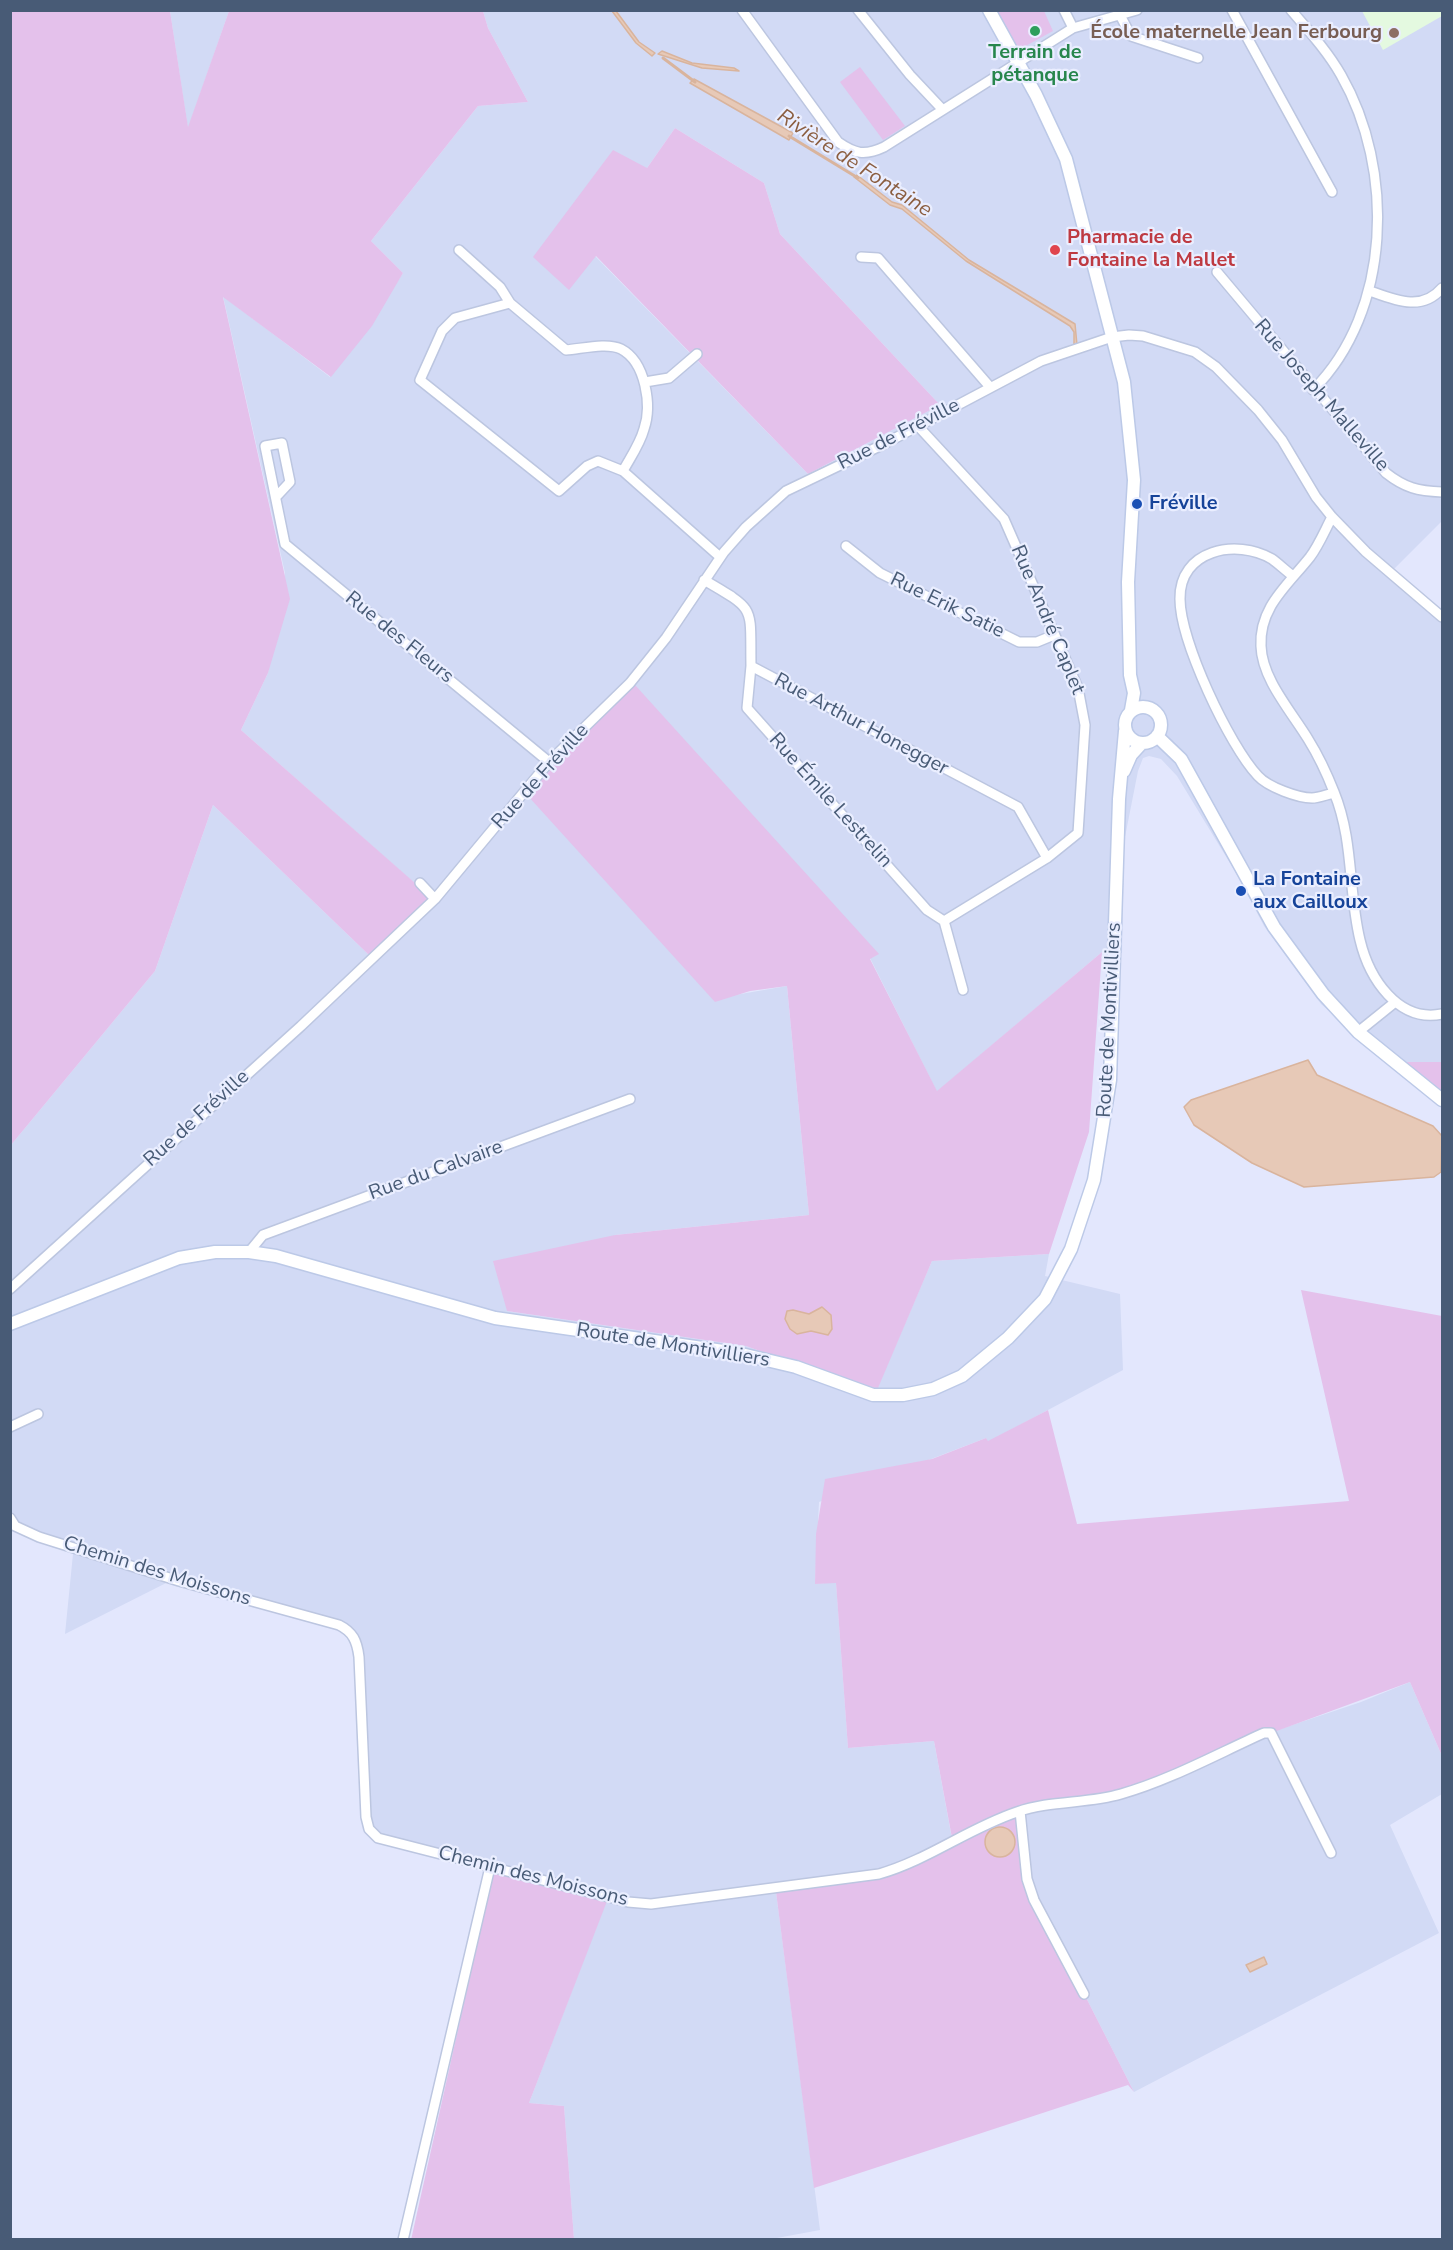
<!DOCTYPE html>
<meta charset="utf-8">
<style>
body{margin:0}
#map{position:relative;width:1453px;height:2250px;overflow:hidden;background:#e3e7fd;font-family:"Nunito Sans",sans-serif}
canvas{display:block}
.frame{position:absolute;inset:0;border:12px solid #485b76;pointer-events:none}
</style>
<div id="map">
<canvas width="1453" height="2250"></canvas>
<div class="frame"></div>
</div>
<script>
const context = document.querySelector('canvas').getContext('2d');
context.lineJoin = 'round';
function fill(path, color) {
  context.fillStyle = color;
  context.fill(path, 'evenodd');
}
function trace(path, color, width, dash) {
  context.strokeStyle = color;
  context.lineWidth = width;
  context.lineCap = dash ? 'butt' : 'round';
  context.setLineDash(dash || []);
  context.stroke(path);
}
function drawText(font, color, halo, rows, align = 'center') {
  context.font = font + ' "Nunito Sans",sans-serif';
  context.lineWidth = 4.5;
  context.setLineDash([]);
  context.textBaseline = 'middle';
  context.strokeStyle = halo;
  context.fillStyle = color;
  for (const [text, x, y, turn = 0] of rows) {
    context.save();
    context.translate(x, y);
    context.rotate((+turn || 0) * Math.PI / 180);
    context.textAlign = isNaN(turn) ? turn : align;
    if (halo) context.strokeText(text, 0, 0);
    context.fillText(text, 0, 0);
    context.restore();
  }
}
const residential = new Path2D(`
 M170,11H229L188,129Z
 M483,11H1442V521L1392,571L1442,616V1062H1404L1345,1025L1321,1004L1264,926L1236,873L1177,776L1161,759L1149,756L1143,758L1138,771L1124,842L1122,953L1102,952L937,1092L870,958L878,954L729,996L787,986L809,1215L615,1235L507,1311L746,1346L877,1388L932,1261L1049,1254L1045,1276L1120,1294L1123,1370L988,1442L986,1438L819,1502L815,1584L836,1582L848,1748L934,1741L952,1839L896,1866L776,1892L820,2230L766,2240L574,2239L564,2106L529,2103L608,1896L381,1835L374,1830L370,1821L363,1655L357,1634L338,1622L182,1575L65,1634L74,1544L14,1527L11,1529V1145L155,971L213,805L370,956L431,898L241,730L268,673L285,573L223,296L330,377L403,273L371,241L478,106L528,102L488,28ZM675,128L764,183L780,234L940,405L808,474L595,256L647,168Z
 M1410,1682L1442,1756V1794L1390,1825L1439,1933L1134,2092L1036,1899L1031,1883L1024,1815L1361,1702Z`);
const education = new Path2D(`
 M1362,11H1442V16L1383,50Z`);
const green = new Path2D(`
 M10,11H170L188,127L229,11H483L488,28L528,102L478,106L371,241L403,273L372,326L331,377L223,297L290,599L268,673L241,730L432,898L370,956L213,805L155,971L11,1145Z
 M997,11H1044L1053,31L1022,48L1016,45Z
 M860,67L905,126L883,140L840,82Z
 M675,128L764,183L780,234L940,405L808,474L596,256L569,290L533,257L613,150L647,168Z
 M635,685L879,954L870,959L937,1091L1102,952L1089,1132L1049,1254L932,1261L878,1388L861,1387L746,1346L507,1311L493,1261L615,1235L809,1215L787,986L750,991L715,1002L528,796L559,760Z
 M1404,1062H1442V1092Z
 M1301,1290L1442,1316V1756L1410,1682L1274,1732L1168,1779L1049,1806L1024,1815L1031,1883L1036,1899L1134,2092L1128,2085L814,2188L776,1892L885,1870L952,1838L934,1741L848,1748L836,1583L815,1584L816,1534L825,1479L932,1459L986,1438L988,1441L1048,1410L1077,1524L1349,1501Z
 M495,1864L609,1896L529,2103L564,2106L574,2239L411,2240Z`);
const water = new Path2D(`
 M612,11H616L639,42L655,53L652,56L636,43Z
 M662,51L692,63L734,68L739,71L702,68L658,54Z
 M694,79L793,133L789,140L690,83Z
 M857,175L892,202L902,205L969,260L1075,324L1077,345L1074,346V332L1070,326L966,261L902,209L890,205L854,177Z
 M1308,1060L1317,1075L1433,1126L1442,1136L1441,1172L1434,1177L1304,1187L1252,1163L1194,1125L1184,1107L1191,1100Z
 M822,1307L831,1315L832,1329L828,1335L811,1331L797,1334L790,1329L785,1319L787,1311L793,1310L809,1314Z
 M985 1842a15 15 0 1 1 30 0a15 15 0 1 1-30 0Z
 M1264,1957L1267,1964L1250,1972L1246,1965Z`);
const stream = new Path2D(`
 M663,58L695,82
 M789,136L858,178`);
const street = new Path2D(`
 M742,10L838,142C855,154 865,156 884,147L1073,28L1137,10
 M858,10L910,75L942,109
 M1064,10L1073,28
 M1232,10L1332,192
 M1291,10C1309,31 1328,52 1341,75C1395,169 1392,311 1313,390
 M1120,15L1131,36L1198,58
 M459,250L500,287L510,303
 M861,257L878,258L990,387
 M1217,272L1386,473C1405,488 1418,491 1442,492
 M1370,291C1395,300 1422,312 1442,288
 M645,382L669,378L697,354
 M918,426L1004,519L1078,688L1085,725L1078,833L1047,858L944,921L963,990
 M623,471C630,458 640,444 644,429C652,406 646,362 621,349C607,342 581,349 566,350L510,303L455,318L442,331L420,380L559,491L587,466L598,461L623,471L720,557
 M276,497L290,482L282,443L265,446L285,544L549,762
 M1332,517C1325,530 1319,545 1310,557C1288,585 1259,607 1261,646C1262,679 1291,711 1308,739C1318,755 1327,774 1334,792C1354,841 1348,891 1360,940C1369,978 1398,1023 1442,1014
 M846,546L880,573L1019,642H1037L1054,635
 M1293,576C1286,571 1279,564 1272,559C1236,538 1179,550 1180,599C1180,641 1229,745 1258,776C1268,787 1298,798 1312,798C1319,798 1328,794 1334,793
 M704,580C757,611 750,605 751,666L1018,807L1047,858
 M751,666L747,708L927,910L944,921
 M420,883L435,899
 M1358,1032L1394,1003
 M249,1252L263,1235L630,1099
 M10,1289L301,1026L435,899L549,762L630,683L666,638L724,552L746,527L786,491L884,444L1041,361L1112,337L1129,335L1143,336L1195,352L1216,367L1258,410L1282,440L1316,497L1332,517L1366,552L1442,617
 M10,1427L38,1414
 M10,1518L15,1526L39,1537L179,1581L339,1625C353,1632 357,1641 359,1657L366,1817L369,1829L378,1838L628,1902L651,1904L879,1874C928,1860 969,1828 1017,1812C1051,1800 1087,1804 1121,1794C1170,1780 1217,1754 1264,1733H1271L1331,1853
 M1020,1811L1027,1879L1034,1900L1084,1994
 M403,2240L490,1867`);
const secondary = new Path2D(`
 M989,10L1036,95L1066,159L1124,382L1134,480L1128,582L1130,675L1134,693L1131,710
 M1125 725a18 18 0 1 1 36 0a18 18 0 1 1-36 0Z
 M1157,736L1181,759L1274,927L1323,994L1358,1032L1442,1100
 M1124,771L1131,755L1142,743
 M10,1324L179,1258L215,1252H249L276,1256L495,1318L737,1353L796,1367L873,1395H903L933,1389L962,1376L1008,1338L1045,1299L1071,1249L1094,1180L1110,1080L1119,799L1125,731`);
const markers = [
 [1035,31,6,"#2e9e5b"],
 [1394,33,6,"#8d6e63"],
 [1055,250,6,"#e0444e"],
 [1137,504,6,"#1a4fb4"],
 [1241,891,6,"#1a4fb4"]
];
const educationNames = [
 ["École maternelle Jean Ferbourg",1382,33]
];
const leisureNames = [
 ["Terrain de",1035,53],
 ["pétanque",1035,76]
];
const healthNames = [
 ["Pharmacie de",1067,238],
 ["Fontaine la Mallet",1067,261]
];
const streetNames = [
 ["Rue Joseph Malleville",1321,396,49],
 ["Rue de Fréville",899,435,-27],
 ["Rue Erik Satie",947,606,26],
 ["Rue André Caplet",1047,620,67],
 ["Rue des Fleurs",399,638,39],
 ["Rue Arthur Honegger",861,725,28],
 ["Rue de Fréville",541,777,-48],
 ["Rue Émile Lestrelin",830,801,48],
 ["Route de Montivilliers",1110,1020,-87],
 ["Rue de Fréville",197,1119,-42],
 ["Rue du Calvaire",436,1171,-20],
 ["Route de Montivilliers",673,1346,9],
 ["Chemin des Moissons",157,1572,17],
 ["Chemin des Moissons",533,1877,14]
];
const transitNames = [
 ["Fréville",1149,504],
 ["La Fontaine",1253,880],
 ["aux Cailloux",1253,903]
];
const waterNames = [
 ["Rivière de Fontaine",854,164,33]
];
fill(residential, '#d2daf5');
fill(education, '#e4f9e0');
fill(green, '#e4c1eb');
fill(water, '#e7c9b7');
trace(water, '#d9b49d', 1.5);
trace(stream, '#d9b49d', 3);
trace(street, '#bcc6e0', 12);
trace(secondary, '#bcc9e7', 15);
trace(street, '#fff', 9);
trace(secondary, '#fff', 12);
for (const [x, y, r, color] of markers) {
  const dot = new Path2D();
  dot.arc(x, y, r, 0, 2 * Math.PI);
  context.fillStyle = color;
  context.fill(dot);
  trace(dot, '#eaeeff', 2);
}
drawText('bold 20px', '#785e54', '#eaeeff', educationNames, 'right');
drawText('bold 20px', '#27864d', '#eaeeff', leisureNames);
drawText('bold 20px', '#be3a42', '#eaeeff', healthNames, 'left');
drawText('20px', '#485b76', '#eaeeff', streetNames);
drawText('bold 20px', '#164399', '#eaeeff', transitNames, 'left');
drawText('italic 21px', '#8b5e41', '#eaeeff', waterNames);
</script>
